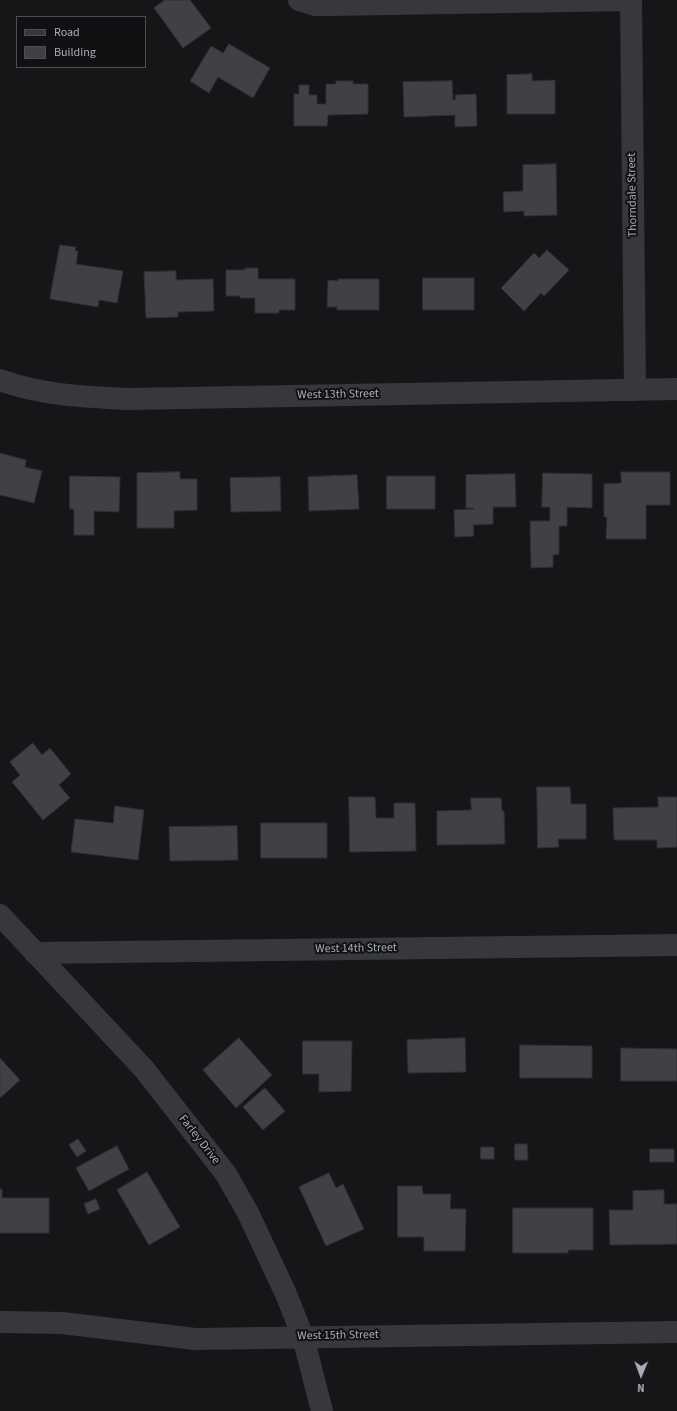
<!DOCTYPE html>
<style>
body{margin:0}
#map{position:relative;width:677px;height:1411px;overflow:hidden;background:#161618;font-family:"Source Sans 3",sans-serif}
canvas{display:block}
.legend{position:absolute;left:16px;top:16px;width:130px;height:52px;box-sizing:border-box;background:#111113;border:1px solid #4d4f55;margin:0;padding:5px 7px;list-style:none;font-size:12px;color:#a8adb8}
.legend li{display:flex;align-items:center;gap:8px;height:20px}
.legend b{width:20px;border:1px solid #4d4f55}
.north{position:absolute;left:621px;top:1355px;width:40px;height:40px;-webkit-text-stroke:3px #111113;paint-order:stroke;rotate:181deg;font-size:11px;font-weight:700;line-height:16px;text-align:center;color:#a8adb8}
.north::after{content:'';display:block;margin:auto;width:14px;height:18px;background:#a8adb8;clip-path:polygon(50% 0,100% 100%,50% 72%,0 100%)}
</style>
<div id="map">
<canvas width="677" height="1411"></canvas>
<ul class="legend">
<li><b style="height:5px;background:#37383d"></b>Road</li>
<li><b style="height:11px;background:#404145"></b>Building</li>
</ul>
<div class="north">N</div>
</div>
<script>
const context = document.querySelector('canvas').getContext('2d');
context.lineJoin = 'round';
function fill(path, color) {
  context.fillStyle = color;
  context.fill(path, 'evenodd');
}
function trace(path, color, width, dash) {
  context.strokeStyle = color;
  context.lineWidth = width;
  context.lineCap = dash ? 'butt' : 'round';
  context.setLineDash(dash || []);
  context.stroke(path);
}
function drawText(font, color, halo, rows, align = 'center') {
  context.font = font + ' "Source Sans 3",sans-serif';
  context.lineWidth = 4;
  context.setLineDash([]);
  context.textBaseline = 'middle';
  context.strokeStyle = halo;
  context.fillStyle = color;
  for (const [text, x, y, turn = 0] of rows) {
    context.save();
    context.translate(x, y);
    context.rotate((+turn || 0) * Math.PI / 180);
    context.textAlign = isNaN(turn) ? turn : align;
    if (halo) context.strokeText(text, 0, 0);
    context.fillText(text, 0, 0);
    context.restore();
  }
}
const building = new Path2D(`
 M165,0H190L211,28L183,48L154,8Z
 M229,44L270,68L253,98L218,77L209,93L190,81L211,46L223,53Z
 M532,74V81L555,80V114H507V75Z
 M336,81H353V84H368V114L328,115L327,126H294V94H299V85H309V95H317V104H326V84H336Z
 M452,81L453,100L456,99L455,95L476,94L477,126L455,127V115L404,117L403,82Z
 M556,164L557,215L524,216V211L504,212L503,192L523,191V165Z
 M60,245L76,247L75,251H78L76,264L123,271L117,303L99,300L98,307L50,299Z
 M547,250L569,270L544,296L541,293L524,311L501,288L534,253L539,258Z
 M245,268H258V279H295V310H279V313H255V298H240V296H226V270H245Z
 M176,271V280L213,279L214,311L178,312V317L146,318L144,272Z
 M423,278H474V310H423Z
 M338,279H379V310H337V307H327L328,280L338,281Z
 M0,453L26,460L25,467L42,471L34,503L0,495Z
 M180,472V479H197V510L174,511V528H137V473Z
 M621,472H670V505H646V539H606L607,517H604V484L621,483Z
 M543,473L592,474V508L567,507V526H559V554L553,555V567L531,568L530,521H550V507H542Z
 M515,474L516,507H493V524L473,525L474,536L455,537L454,510L474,509V508H466V475Z
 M357,475L359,509L309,511L308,477Z
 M70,476L120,477L119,512L94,511V535H74V509H70Z
 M387,476H435V509H387Z
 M280,477L281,511L231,512L230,478Z
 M33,743L42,755L50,748L71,774L59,785L70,798L43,820L12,782L20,775L10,762Z
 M537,787H570L571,804H586V839H558L559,847L538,848Z
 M349,797H375L376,818H394V803H415L416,851L350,852Z
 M658,797H677V847L657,848V840H614L613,808L658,807Z
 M471,798H501L502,811H504L505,844L437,845V811L471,810Z
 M115,806L144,810L138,860L71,852L75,819L113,823Z
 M261,823H327V858H261Z
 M237,826L238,860L170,861L169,827Z
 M239,1038L272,1075L236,1108L203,1070Z
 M465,1038L466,1072L408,1073L407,1040Z
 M303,1041H352L351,1091L319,1092V1074H303Z
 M520,1045L592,1046V1078H520Z
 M621,1048L677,1049V1081H621Z
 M0,1058L20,1080L0,1098Z
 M265,1088L285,1111L263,1130L243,1107Z
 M78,1139L86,1151L77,1157L69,1145Z
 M515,1144H527L528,1160H515Z
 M117,1146L129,1169L89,1191L76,1168Z
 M481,1147H494V1159H481Z
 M650,1149H674V1162H650Z
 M147,1172L180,1227L149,1245L117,1190Z
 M329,1173L336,1188L343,1184L364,1229L326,1246L299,1187Z
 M398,1186H422L423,1194H451L450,1209H466L465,1251H424V1237H398Z
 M0,1189H2V1198H49V1233H0Z
 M664,1190V1204H677V1244L610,1245L609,1210H633V1191Z
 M96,1199L100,1209L88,1214L84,1204Z
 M513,1208H593V1250H568V1253H513Z`);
const minor = new Path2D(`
 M299,0L315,5H329L631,0
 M631,0L635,390
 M0,380C41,395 86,397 129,399L677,389
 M0,915L144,1069L226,1174L248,1213L286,1294L303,1337L322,1411
 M35,953L677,945
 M0,1322L62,1323L195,1339L677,1332`);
const streetNames = [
 ["Thorndale Street",633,195,-91],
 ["West 13th Street",338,395,-1],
 ["West 14th Street",356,949,-1],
 ["Farley Drive",199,1140,52],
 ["West 15th Street",338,1336,-1]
];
fill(building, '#404145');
trace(building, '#303034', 1);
trace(minor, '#37383d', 22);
drawText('12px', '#a8adb8', '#111113', streetNames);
</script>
